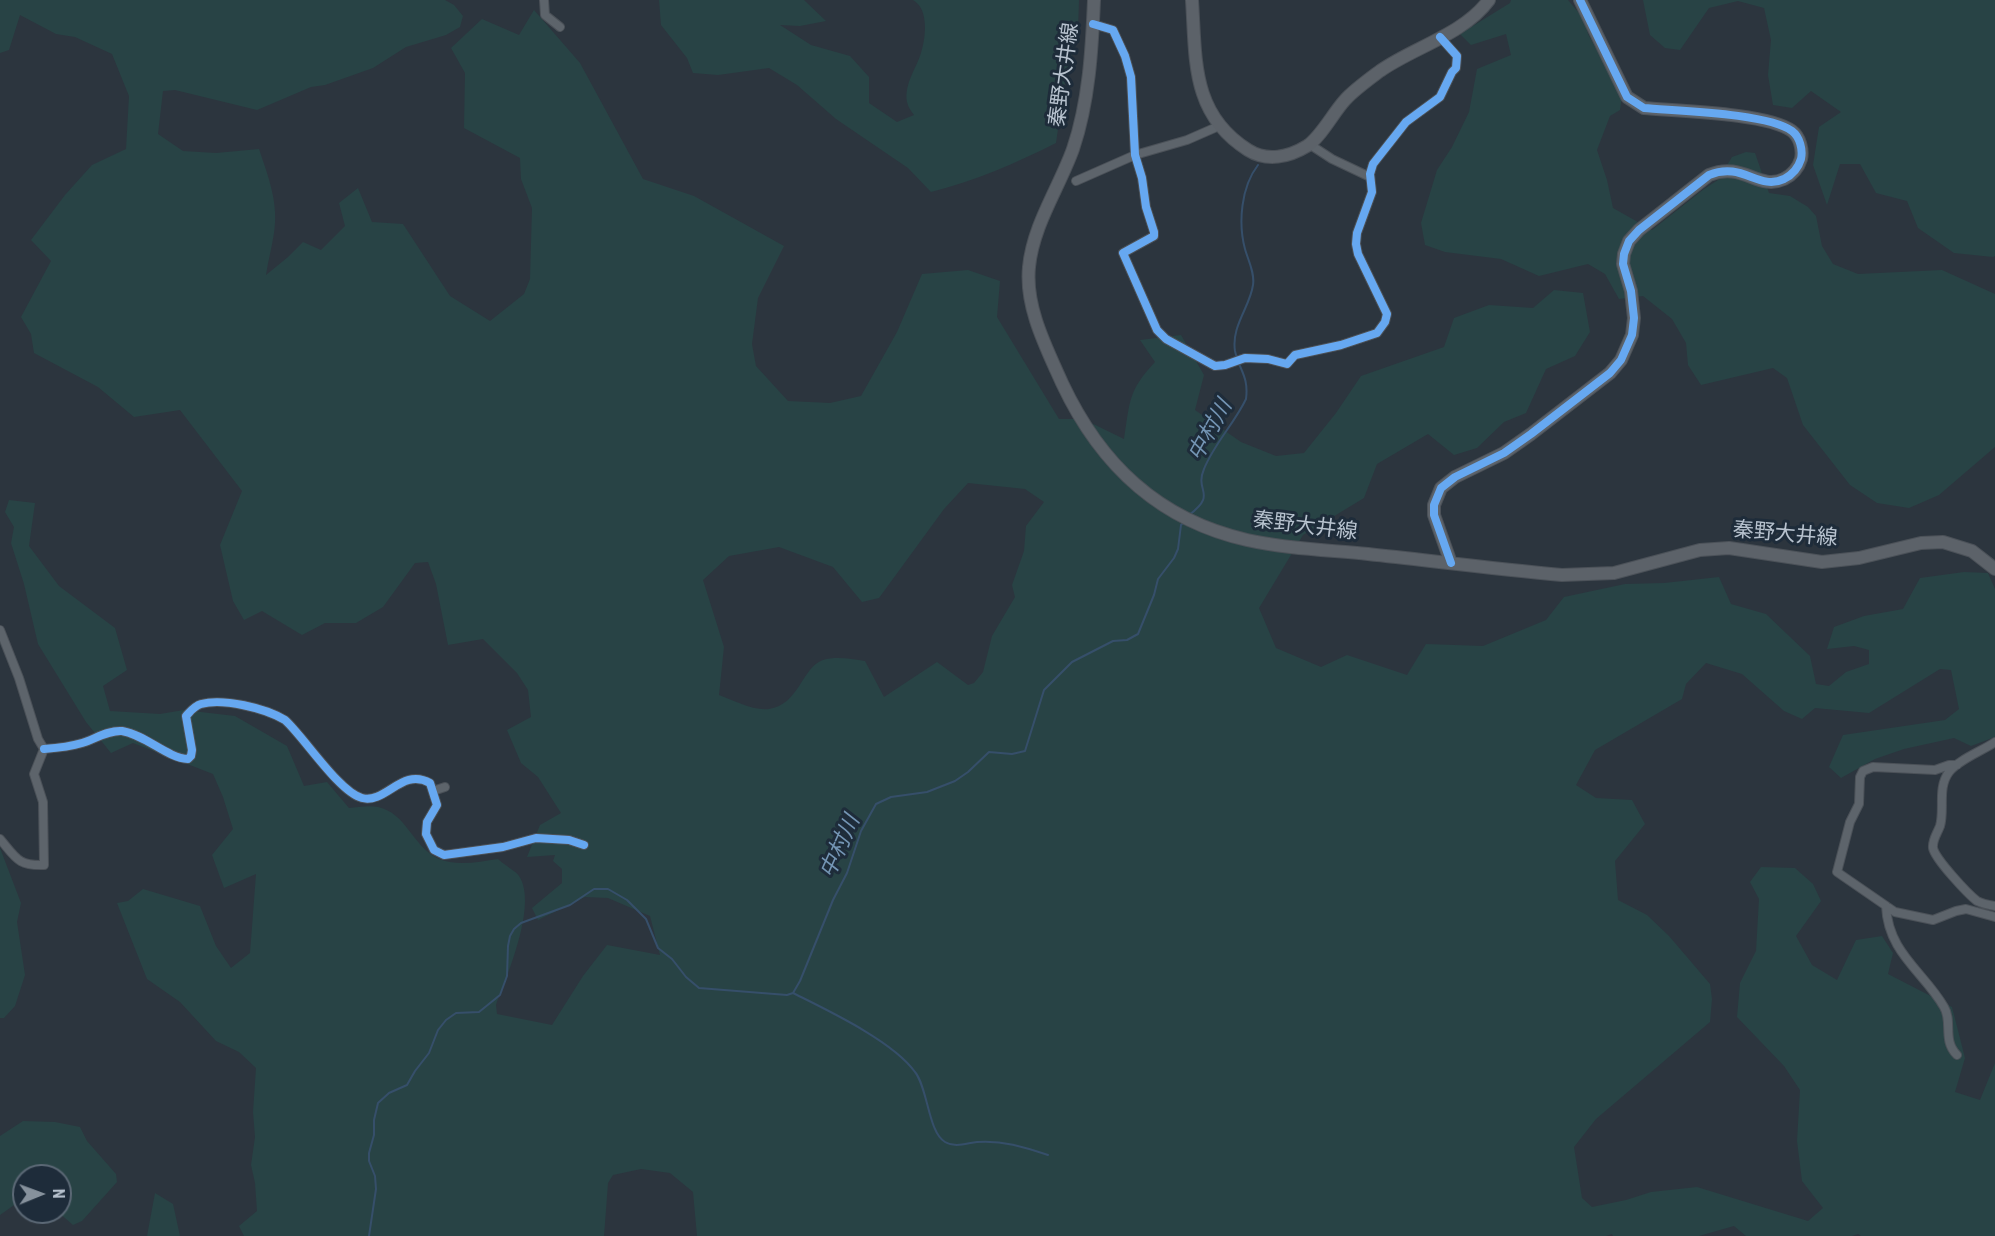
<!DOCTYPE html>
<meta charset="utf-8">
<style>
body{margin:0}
#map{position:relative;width:1995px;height:1236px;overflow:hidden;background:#2c353e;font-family:"Roboto Condensed",sans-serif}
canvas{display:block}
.north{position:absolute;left:12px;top:1164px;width:60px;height:60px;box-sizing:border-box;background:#1e2c3a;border:2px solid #5b6875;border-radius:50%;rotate:89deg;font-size:16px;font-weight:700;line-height:24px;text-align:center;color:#b7c2ce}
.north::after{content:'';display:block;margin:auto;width:21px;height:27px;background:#86919c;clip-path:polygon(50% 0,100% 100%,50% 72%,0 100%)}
</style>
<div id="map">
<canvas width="1995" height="1236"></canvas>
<div class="north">N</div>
</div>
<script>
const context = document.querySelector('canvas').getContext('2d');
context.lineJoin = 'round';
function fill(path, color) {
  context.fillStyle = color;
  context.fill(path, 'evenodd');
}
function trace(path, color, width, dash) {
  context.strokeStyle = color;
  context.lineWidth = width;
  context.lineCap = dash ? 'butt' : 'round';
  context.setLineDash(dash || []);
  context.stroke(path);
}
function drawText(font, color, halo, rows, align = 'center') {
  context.font = font + ' "Roboto Condensed","Noto Sans JP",sans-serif';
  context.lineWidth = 6;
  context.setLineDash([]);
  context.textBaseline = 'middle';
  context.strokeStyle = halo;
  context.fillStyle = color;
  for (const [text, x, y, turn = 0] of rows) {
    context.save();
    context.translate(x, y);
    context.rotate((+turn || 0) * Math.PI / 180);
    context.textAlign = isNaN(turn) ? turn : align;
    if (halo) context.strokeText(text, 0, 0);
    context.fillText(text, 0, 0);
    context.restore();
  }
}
const green = new Path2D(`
 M0,0H445L454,5L463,16L460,27L446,35L406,47L373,68L325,85L311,87L257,110L175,90L163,91L158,134L183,151L216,153L259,149C268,176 279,203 274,233C272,247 268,261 266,275L288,257L303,242L321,250L345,226L339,203L358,188L372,222L403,224L450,296L490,321L524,294L530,279L532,208L521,179L520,158L464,128L465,73L451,48L482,19L519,35L534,10L580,63L643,179L694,196L784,246L758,298L752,344L756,366L788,401L830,403L861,396L897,332L922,274L968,270L1000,281L997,317L1059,419H1083L1124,439C1130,401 1128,391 1155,362L1140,340L1181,335L1204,375L1195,410L1241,442L1276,456L1304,453L1336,413L1361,376L1444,347L1454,318L1489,305L1533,308L1554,290L1583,293L1590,332L1575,356L1546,369L1526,413L1504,422L1477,448L1454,455L1428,434L1377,464L1364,498L1303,535L1259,608L1276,648L1321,667L1347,655L1407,675L1426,644L1483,646L1546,620L1564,597L1625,584L1664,583L1719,577L1731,604L1766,614L1810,656L1816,684L1829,686L1846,672L1869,664V650L1854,646L1827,649L1834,627L1864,616L1903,609L1920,578L1964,572L1988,573L1995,589V737L1971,746L1954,738L1904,749L1875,759L1841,778L1829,767L1843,735L1945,720L1959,709L1951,670L1940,669L1869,713L1815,708L1802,719L1784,711L1742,674L1706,663L1686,684L1682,699L1595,750L1576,785L1596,798L1632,800L1645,824L1615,861L1618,900L1647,915L1669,936L1710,984L1712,999L1710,1022L1596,1119L1574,1147L1582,1198L1592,1207L1626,1200L1651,1192L1697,1187L1808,1221L1823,1208L1802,1181L1797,1141L1800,1090L1784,1066L1737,1017L1740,983L1756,951L1759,899L1750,882L1761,867L1795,868L1813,884L1821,901L1796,936L1812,965L1837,980L1856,940L1882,936L1893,953L1888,974L1952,1007L1965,1058L1955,1092L1980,1100L1995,1063V1236H1861L1858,1234L1852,1236H1746L1734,1226L1699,1236H1613L1612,1234L1606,1236H697L693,1192L670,1173L641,1169L613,1175L608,1183L604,1236H244L239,1226L257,1211L255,1183L251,1165L255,1137L253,1112L256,1068L239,1052L216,1041L180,1002L147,979L117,903L128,901L143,889L200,906L216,946L231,968L250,953L256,874L224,888L212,855L233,829L223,797L213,774L133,743L111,753L86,722L38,644L24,584L11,543L14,527L5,512L9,500L35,503L29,546L59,586L115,628L127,670L103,686L110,711L160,714L184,710L235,716L287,746L304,786L327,782L349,808C358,807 369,805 378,807C406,813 412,845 437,858C456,867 478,862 498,859C503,864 517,872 519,876C538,904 507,976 496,1005L497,1014L552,1025L583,976L607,945L660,955L650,916L608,898L585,897L538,920L532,908L562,883V869L553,861L555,855L527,857L540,825L561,813L538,777L521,763L507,730L531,717L528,690L517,673L483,639L448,645L436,584L428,562L415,563L383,607L356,623H325L302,635L262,611L244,620L233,601L220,545L242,491L180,410L134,417L98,387L34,353L31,334L21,317L51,261L31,240L65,195L92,165L126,149L129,96L112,54L75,37L56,34L20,15L9,50L0,53ZM968,483L1025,489L1044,502L1026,526L1024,551L1012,585L1015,597L992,636L983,672L974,683L968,685L937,662L884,697L865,661C852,659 836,656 823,660C802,667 799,705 769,709C753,711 733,700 719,695L724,647L703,580L729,556L779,547L833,567L862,602L879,598L944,509Z
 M659,0H804L826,21L800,26L780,25L811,45L850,56L869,77V103L897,122L914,115C911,111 908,107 907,102C904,84 916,69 921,53C926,37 929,9 913,0H1079L1078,30L1064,87L1056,143C1016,163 975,181 931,192L908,168L836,119L797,85L769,68L718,75L693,73L687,58L661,25Z
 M1511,0H1568L1584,19L1588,34L1622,96L1620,110L1610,116L1597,150L1607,180L1613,208L1652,230L1704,189L1718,180L1732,157L1746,152L1755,153L1769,193L1790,196L1808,207L1816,216L1822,246L1833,264L1858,274L1942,270L1995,294V447L1939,495L1909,508L1877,503L1850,485L1803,425L1787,378L1773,368L1701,385L1688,365L1686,343L1672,319L1643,296L1619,299L1605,274L1588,264L1539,276L1501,259L1445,252L1425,245L1421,223L1437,170L1452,147L1469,112L1477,69L1511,55L1506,34L1471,45L1460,34L1510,3Z
 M1643,0H1995V256L1993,257L1954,253L1918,228L1907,201L1876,193L1860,164H1840L1827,205L1813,165L1819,127L1841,112L1811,91L1792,108L1773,105L1768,75L1771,40L1764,8L1738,1L1709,8L1680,50L1665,48L1650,35Z
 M0,848L21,903L17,922L25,975L15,1006L4,1018H0Z
 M23,1121L55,1122L80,1127L87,1141L116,1174L117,1182L82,1221L73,1225L58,1212H60V1176H24V1198L0,1215V1136Z
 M155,1193L173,1204L180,1236H147Z`);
const stream = new Path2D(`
 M1189,515C1218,493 1194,492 1204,469C1214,444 1234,424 1246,399C1249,376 1239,370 1235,351C1231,326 1250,307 1253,285C1255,273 1248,260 1245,249C1238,223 1241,187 1258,165
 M793,993C827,1010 893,1041 915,1072C928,1088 928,1132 945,1142C955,1148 967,1143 977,1142C1002,1140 1024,1147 1048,1155
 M369,1236L376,1189L375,1176L369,1161V1153L374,1135V1120L378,1103L389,1093L407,1085L415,1071L429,1053L438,1030L446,1020L456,1013L479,1012L500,995L507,976L508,946L510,936L514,929L521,923L570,905L594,889H608L627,900L646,919L658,948L672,959L686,977L699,988L787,995L793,993L800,981L833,900L847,873L861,831L876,804L891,797L927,792L955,781L968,772L989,752L1012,754L1025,751L1044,690L1072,662L1113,641L1127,640L1138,634L1154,595L1158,579L1174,558L1178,549L1181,525L1184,522`);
const street = new Path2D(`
 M544,0L545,15L560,27
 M1093,24L1113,30L1125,56L1131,77L1135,155L1142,178L1146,207L1154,232V236L1123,253L1157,330L1166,339L1215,366L1225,365L1245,358L1268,359L1287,364L1295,355L1341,345L1377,333L1385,322L1387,314L1358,254L1356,244L1357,233L1372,192L1370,174L1373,164L1406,122L1440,97L1452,72L1456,68L1457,56L1440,37
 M1309,144L1332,159L1370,177
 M1076,181L1135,155L1187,140L1219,126
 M0,630L19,678L38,739L44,749L34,774L43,802L44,865C18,866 16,858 0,839
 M1995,742C1982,751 1958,760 1949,772C1937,788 1945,809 1940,826C1937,834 1932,840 1933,848C1935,859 1968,894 1977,901C1983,904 1989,905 1995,906
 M44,749C57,748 69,747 82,743C95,739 108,730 122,731C146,735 167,758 188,759L191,756L192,750L186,716C190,712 194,706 201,704C223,698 265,708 285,720C304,737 339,792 362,798C386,804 402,767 430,783L437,805L427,822L426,834L434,850L444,855L503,847L536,838L569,840L584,845
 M1957,765H1949L1935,770L1873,767L1863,771L1860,777L1859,804L1850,822L1837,872L1895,912L1933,920L1956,911L1966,909L1995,917
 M433,791L445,787
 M1886,906C1888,953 1924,972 1944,1007C1953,1022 1942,1040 1957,1055`);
const secondary = new Path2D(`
 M1094,0C1092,49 1089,102 1073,149C1059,188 1033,225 1029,267C1025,307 1046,347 1062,383C1100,464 1158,520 1247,540C1287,549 1328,550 1368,554C1433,561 1497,569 1562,575L1614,573L1700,550L1729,548L1822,562L1859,558L1921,543L1943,542L1972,551L1995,569
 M1192,0C1196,60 1191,114 1248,150C1267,162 1289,157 1307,146C1321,137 1333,113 1345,100C1354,90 1368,80 1380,71C1414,47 1463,35 1489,0
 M1451,563L1434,515V505L1441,488L1455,477L1504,453L1531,434L1610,373L1621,360L1632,335L1634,318L1631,291L1623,264L1624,254L1629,241L1639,230L1709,175C1743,161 1758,191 1784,179C1792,175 1798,169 1801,159C1803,150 1800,137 1792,131C1768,113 1677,111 1644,108L1627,97L1580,0`);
const cycleway = new Path2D(`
 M1093,24L1113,30L1125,56L1131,77L1135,155L1142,178L1146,207L1154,232V236L1123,253L1157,330L1166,339L1215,366L1225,365L1245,358L1268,359L1287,364L1295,355L1341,345L1377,333L1385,322L1387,314L1358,254L1356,244L1357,233L1372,192L1370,174L1373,164L1406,122L1440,97L1452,72L1456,68L1457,56L1440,37
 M1451,563L1434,515V505L1441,488L1455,477L1504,453L1531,434L1610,373L1621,360L1632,335L1634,318L1631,291L1623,264L1624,254L1629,241L1639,230L1709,175C1743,161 1758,191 1784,179C1792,175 1798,169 1801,159C1803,150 1800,137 1792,131C1768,113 1677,111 1644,108L1627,97L1580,0
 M44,749C57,748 69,747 82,743C95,739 108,730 122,731C146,735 167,758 188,759L191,756L192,750L186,716C190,712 194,706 201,704C223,698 265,708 285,720C304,737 339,792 362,798C386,804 402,767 430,783L437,805L427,822L426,834L434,850L444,855L503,847L536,838L569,840L584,845`);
const streetNames = [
 ["秦野大井線",1065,75,-82],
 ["秦野大井線",1305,527,7],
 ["秦野大井線",1785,535,5]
];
const waterNames = [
 ["中村川",1211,431,-61],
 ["中村川",841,847,-66]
];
fill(green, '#284345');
trace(stream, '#364f6a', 2);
trace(street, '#4b5158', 10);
trace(secondary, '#4b5158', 14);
trace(street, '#5d646b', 8);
trace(secondary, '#5c6269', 12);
trace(cycleway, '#66a8f1', 8);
drawText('21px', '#b7c2ce', '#1e2c3a', streetNames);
drawText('italic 22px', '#7495b4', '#1e2c3a', waterNames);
</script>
